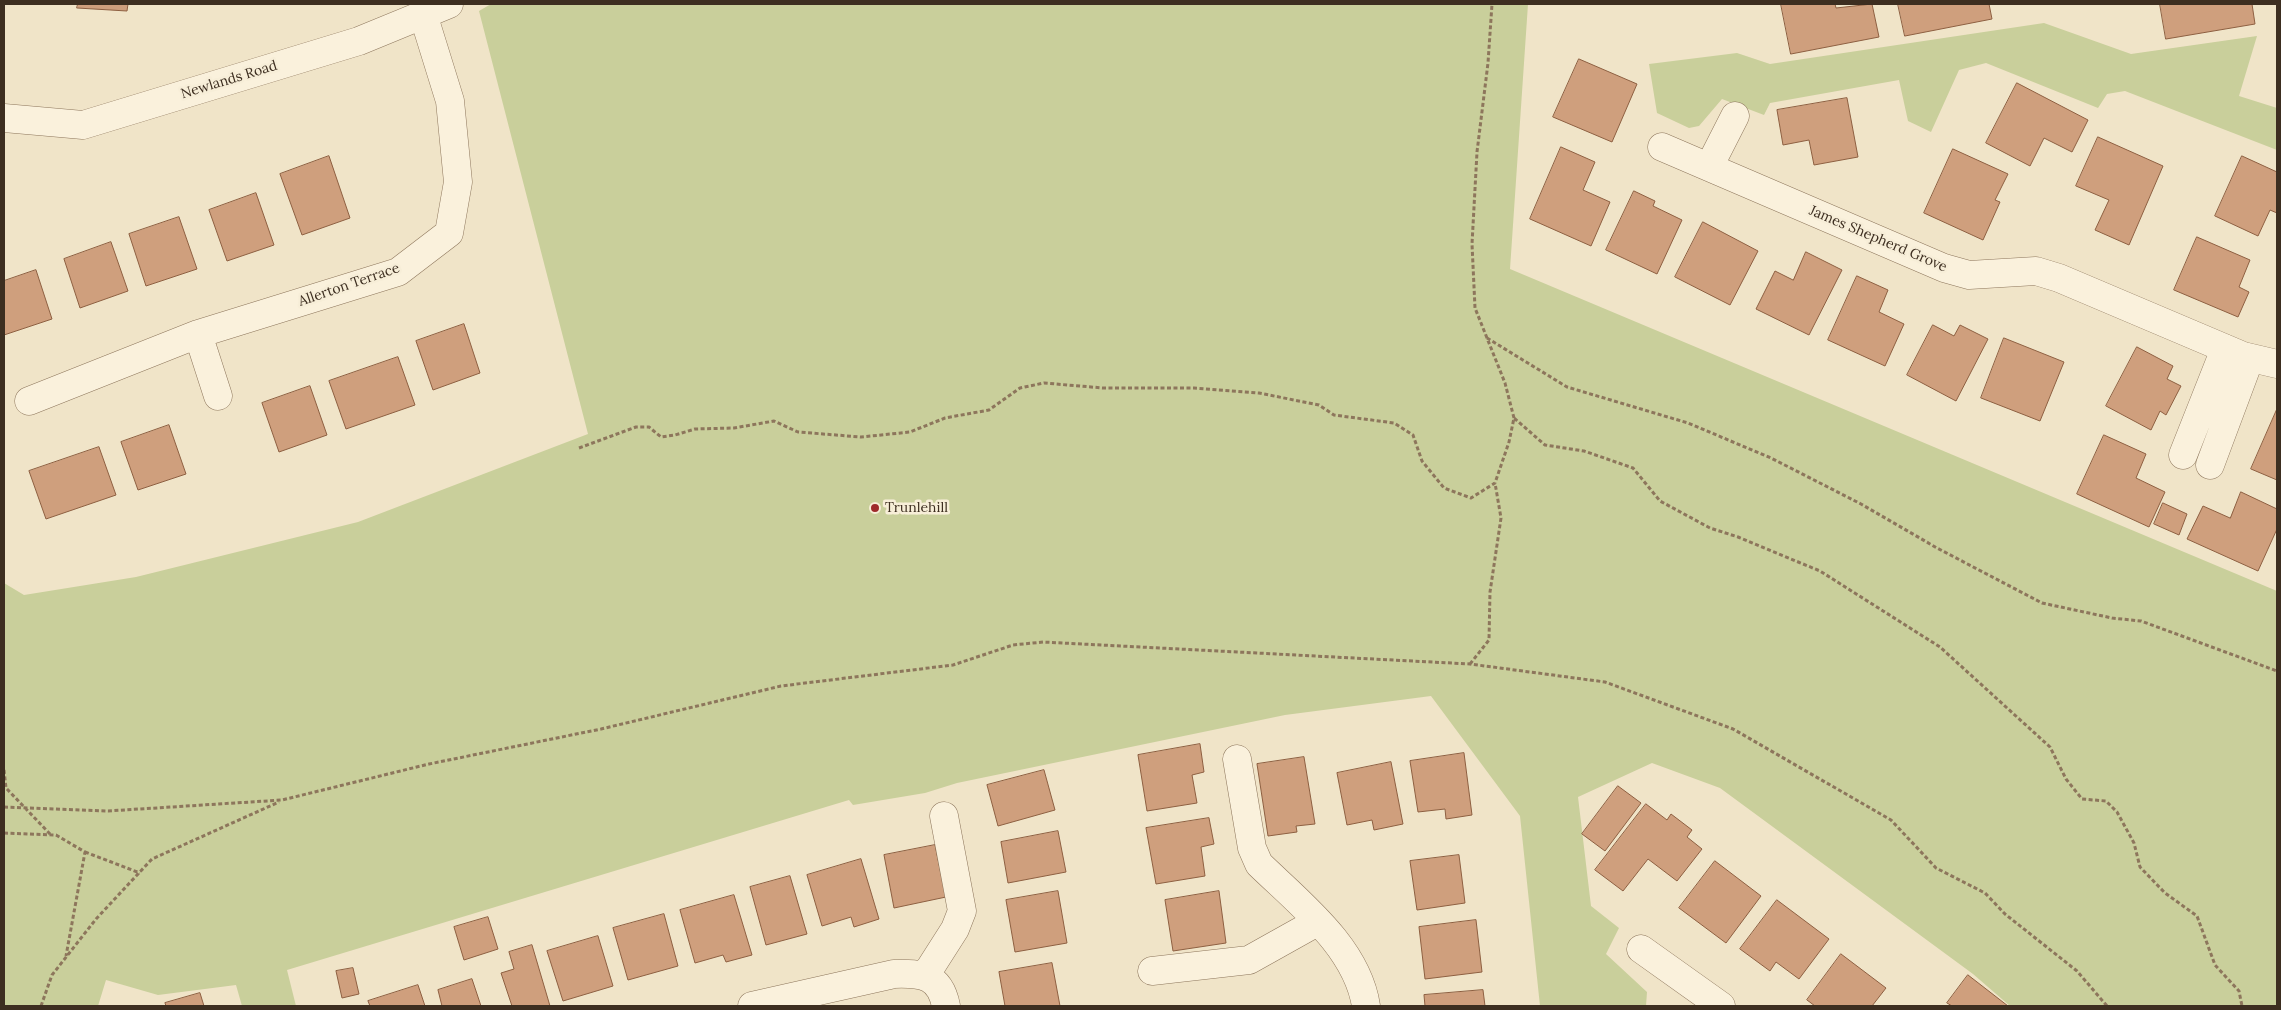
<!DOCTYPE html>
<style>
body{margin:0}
#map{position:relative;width:2281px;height:1010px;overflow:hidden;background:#f0e4c8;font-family:Lora,serif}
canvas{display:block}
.frame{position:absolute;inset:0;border:5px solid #3d2e20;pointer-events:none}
</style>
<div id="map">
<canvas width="2281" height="1010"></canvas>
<div class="frame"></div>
</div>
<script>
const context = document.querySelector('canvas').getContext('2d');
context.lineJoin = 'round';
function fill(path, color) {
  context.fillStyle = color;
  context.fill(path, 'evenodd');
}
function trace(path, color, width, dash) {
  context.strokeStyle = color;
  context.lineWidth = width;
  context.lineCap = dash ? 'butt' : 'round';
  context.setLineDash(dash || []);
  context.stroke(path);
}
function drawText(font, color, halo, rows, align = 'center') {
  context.font = font + ' Lora,serif';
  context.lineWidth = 5;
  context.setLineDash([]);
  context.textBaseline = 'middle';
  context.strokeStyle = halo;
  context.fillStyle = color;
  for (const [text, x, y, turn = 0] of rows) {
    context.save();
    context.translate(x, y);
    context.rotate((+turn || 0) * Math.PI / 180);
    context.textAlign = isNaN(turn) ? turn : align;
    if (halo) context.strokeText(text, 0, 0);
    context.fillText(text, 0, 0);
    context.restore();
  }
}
const green = new Path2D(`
 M491,4H1528L1510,269L2277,591V1006H2010L1973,974L1720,788L1652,763L1578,797L1591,906L1619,928L1606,954L1647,992L1646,1006H1540L1520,816L1431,696L1285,715L957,783L925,793L853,805L849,800L287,970L296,1006H242L236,985L158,995L106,980L98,1006H4V583L24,595L136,577L358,522L588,434L479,11Z
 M2044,23L2131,54L2257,36L2239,96L2277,108V150L2125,91L2107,94L2098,108L1986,63L1959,70L1931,132L1908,121L1899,80L1770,103L1764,115L1722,99L1699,126L1689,128L1657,113L1649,64L1737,53L1770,64Z`);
const building = new Path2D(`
 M78,4H128L127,11L77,8Z
 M1781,4H1835L1836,8L1872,4L1879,37L1791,54Z
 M1898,4H1989L1992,19L1905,36Z
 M2160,4H2252L2255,24L2166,39Z
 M1579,59L1637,84L1612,142L1553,117Z
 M2017,83L2088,120L2072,152L2044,138L2030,166L1986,143Z
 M1847,98L1858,157L1814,165L1809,140L1783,145L1777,110Z
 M2098,137L2163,166L2129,245L2095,230L2109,200L2076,186Z
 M1561,147L1595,162L1583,190L1610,202L1591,246L1530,219Z
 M1953,149L2008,174L1995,200L2000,202L1983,240L1924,213Z
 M329,156L350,218L302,235L280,174Z
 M2242,156L2277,172V213L2270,210L2258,236L2215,216Z
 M1634,191L1655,201L1653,206L1682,220L1657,274L1606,250Z
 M256,193L274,245L227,261L209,210Z
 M179,217L197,269L146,286L129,234Z
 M1703,222L1758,251L1730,305L1675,277Z
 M2197,237L2250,260L2239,287L2249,292L2238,317L2174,290Z
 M111,242L128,291L80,308L64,259Z
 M1806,252L1842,270L1809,335L1756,309L1775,271L1793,280Z
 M36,270L52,319L4,335V281Z
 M1857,276L1888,290L1879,312L1904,324L1885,366L1828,340Z
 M464,324L480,373L433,390L416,341Z
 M1933,325L1954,336L1960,325L1988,339L1956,401L1907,375Z
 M2004,338L2064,362L2040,421L1981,398Z
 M2137,347L2173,366L2167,379L2181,386L2166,415L2160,411L2151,430L2106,406Z
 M398,357L415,405L346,429L329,381Z
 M310,386L327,435L279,452L262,403Z
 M2277,409V480L2251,469Z
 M169,425L186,474L138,490L121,442Z
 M2104,435L2146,454L2136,478L2165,492L2149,527L2077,494Z
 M99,447L116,495L46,519L29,471Z
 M2241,492L2277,509V529L2258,571L2187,539L2203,506L2230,518Z
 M2163,503L2187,514L2179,535L2154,524Z
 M1200,744L1204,772L1192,775L1197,803L1147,811L1138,755Z
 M1464,753L1472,815L1446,819L1445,809L1418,812L1410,761Z
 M1304,757L1315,824L1296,826L1297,832L1268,836L1257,764Z
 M1391,762L1403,824L1374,830L1372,820L1347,825L1337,773Z
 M1044,770L1055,810L998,826L987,785Z
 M1618,786L1641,803L1605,851L1582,834Z
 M1646,804L1667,820L1671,814L1692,830L1687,837L1702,849L1677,881L1648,859L1623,891L1595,870Z
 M1209,818L1214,844L1201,847L1205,876L1156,884L1146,828Z
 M1058,831L1066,872L1008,883L1001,842Z
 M935,845L946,897L894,908L884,855Z
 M1459,855L1465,903L1417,910L1410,861Z
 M861,859L879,919L854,927L851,917L822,926L807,875Z
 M1715,861L1761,896L1726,943L1679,908Z
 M790,876L807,934L766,945L750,887Z
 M1058,891L1067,943L1015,952L1006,900Z
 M1219,891L1226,943L1173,951L1165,900Z
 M734,895L752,955L726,962L723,955L695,963L680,910Z
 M1777,900L1829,939L1799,979L1776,962L1770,971L1740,949Z
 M664,914L678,966L628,980L613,928Z
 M488,917L498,949L464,960L454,927Z
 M1476,920L1482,972L1425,979L1419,927Z
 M598,936L613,986L563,1001L547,951Z
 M532,945L550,1006H512L501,973L514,969L509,952Z
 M1841,954L1886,988L1872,1006H1815L1807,1000Z
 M1052,963L1060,1006H1005L999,972Z
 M353,968L359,994L342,998L336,971Z
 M1968,975L2008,1006H1952L1947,1003Z
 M472,979L481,1006H442L438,990Z
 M418,985L425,1006H370L368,1001Z
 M1483,990L1485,1006H1425L1424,995Z
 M200,993L204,1006H166L165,1003Z`);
const path = new Path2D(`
 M1487,338L1475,308L1472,244L1477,152L1488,63L1492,4
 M1514,418L1505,383L1487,338L1567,387L1688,423L1771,458L1861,504L1937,548L2042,603L2112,618L2141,621L2277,671
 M579,448L636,427H649L661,437L675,435L695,429L734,428L774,421L798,432L861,437L910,432L945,418L989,410L1020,388L1044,383L1103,388H1194L1259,393L1319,405L1334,415L1394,423L1413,435L1422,461L1444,488L1471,498L1495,483L1509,442L1514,418L1545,445L1584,451L1633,468L1660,501L1710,528L1738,537L1820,571L1940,647L2050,747L2066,779L2082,799L2106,801L2117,812L2134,843L2140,867L2165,893L2197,916L2215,965L2239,991L2242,1006
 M1470,664L1489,640L1490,592L1501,518L1495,483
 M4,770L6,788L50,834
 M4,807L108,811L282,800L429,764L601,729L781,686L953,665L1013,645L1043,642L1470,664L1605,682L1733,729L1891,820L1936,868L1985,893L2005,914L2077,971L2107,1006
 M4,833L56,835L85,852L66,956
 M85,852L140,873
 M41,1006L52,975L96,919L152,859L279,802`);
const minor = new Path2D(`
 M4,118L83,125L359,41L449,4
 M1662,147L1944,268L1969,275L2036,271L2059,278L2243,356L2277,364
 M1709,167L1735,116
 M198,334L218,396
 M29,401L198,334L398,272L449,233L458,182L450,101L423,14
 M2183,455L2225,349
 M2210,465L2250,358
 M1237,759L1252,848L1259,864C1299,903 1357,947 1366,1006
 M1641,949L1721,1006
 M1152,971L1249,960L1317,922
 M925,976L955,929L962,911L944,816
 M752,1006L894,974C922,973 940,975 946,1006`);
const markers = [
 [875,508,5,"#9e2a2b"]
];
const streetNames = [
 ["Newlands Road",229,80,-17],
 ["James Shepherd Grove",1878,239,23],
 ["Allerton Terrace",349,285,-19]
];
const poiNames = [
 ["Trunlehill",885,508]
];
fill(green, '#c9cf9b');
fill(building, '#cf9f7d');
trace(building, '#8d5f41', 1);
trace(minor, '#8d765c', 29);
trace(path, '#8d765c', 3, [4, 2.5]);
trace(minor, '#faf1dc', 28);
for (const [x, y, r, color] of markers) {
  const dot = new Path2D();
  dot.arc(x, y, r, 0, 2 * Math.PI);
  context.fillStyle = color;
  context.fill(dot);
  trace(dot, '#f7eed8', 2);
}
drawText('14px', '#3d2e20', '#f7eed8', streetNames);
drawText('14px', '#3d2e20', '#f7eed8', poiNames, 'left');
</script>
